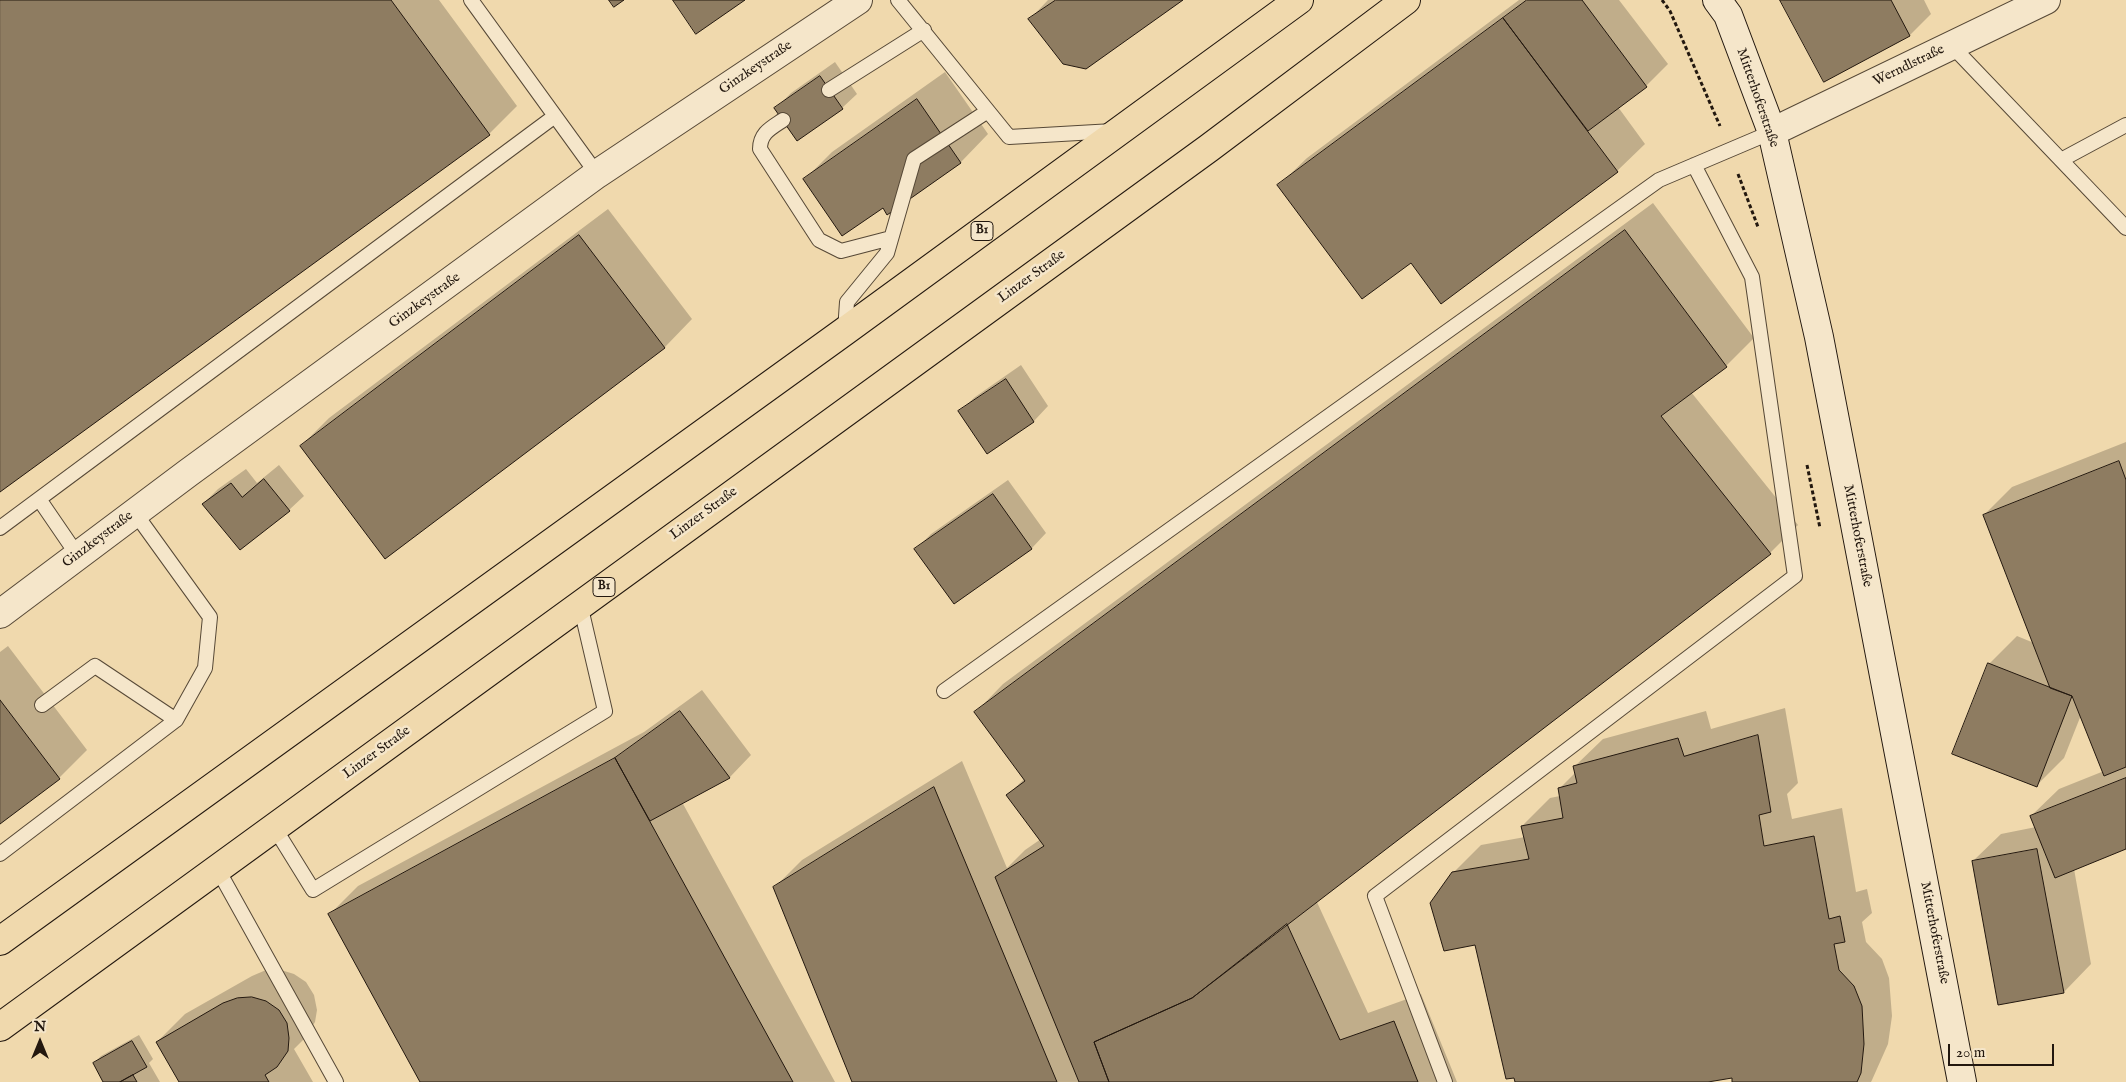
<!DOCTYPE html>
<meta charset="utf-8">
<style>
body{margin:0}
#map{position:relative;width:2126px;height:1082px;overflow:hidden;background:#f0d9ad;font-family:"IM FELL English",serif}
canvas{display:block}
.north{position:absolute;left:15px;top:1017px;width:50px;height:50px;-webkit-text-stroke:4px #f5e6ca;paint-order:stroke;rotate:0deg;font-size:14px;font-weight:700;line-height:20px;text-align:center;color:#23180f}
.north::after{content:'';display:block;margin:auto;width:18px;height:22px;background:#23180f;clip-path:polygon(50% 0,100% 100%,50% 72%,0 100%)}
.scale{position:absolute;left:1948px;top:1044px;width:106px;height:22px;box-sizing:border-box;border:2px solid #23180f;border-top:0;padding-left:6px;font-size:15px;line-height:18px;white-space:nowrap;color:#23180f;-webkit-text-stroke:4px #f5e6ca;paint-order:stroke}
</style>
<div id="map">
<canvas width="2126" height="1082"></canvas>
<div class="north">N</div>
<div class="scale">20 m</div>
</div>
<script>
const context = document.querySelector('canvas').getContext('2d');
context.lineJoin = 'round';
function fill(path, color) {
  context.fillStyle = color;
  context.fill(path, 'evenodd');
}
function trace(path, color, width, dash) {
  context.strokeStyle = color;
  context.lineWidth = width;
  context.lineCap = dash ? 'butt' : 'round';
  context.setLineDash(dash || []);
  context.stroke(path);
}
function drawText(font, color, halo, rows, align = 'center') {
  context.font = font + ' "IM FELL English",serif';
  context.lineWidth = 5;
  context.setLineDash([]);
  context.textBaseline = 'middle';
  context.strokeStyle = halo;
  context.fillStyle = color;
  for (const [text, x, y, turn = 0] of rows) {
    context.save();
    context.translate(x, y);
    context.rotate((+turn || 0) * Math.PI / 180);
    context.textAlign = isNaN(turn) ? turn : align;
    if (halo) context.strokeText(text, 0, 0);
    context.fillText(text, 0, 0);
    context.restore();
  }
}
const shadow = new Path2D(`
 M0,0H439L517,106L489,134L0,490Z
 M1048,0H1181L1030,19Z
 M1519,0H1619L1668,64L1646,86L1618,107L1645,144L1617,171L1411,261L1279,185L1307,158Z
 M1782,0H1924L1931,14L1910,35L1825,81Z
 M835,62L857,94L842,108H776L791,93Z
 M945,72L988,134L961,162L888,213L883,207L804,180L832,152Z
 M1653,203L1754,338L1726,366L1691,392L1798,525L1770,553L1316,900L1368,1013L1421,994L1457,1082H854L774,888L802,860L962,761L1007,868L1025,850L1041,839L1008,795L1025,778L976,712L1003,684Z
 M608,209L692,319L665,347L385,557L301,446L329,418Z
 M1021,365L1048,406L1034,421L988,452L960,411L975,397Z
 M2126,442V848L2074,869L2091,964L2064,992L1973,861L2001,834L2036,827L2031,816L2059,789L2104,771L2081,715L2064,758L2036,786L1989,664L2017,636L2034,643L1984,515L2012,487Z
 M279,465L304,496L289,510L203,504L218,489L246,469L257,483Z
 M1008,480L1046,533L1032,548L954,603L916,549L931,534Z
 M8,646L87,750L59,778L0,823V652Z
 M702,690L751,755L730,777L682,802L835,1082H422L330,914L358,886L644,732Z
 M1785,708L1798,783L1787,794L1792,819L1842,808L1856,892L1867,889L1872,913L1862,922L1866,942L1882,959L1889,978L1892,1016L1888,1044L1872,1080L1871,1082H1734L1733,1076L1701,1082H1516L1453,873L1481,845L1525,837L1522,826L1550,798L1560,796L1559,789L1576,772L1575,766L1603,739L1706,711L1711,729Z
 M266,970H281L294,974L306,982L314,995L317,1010L315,1022L305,1038L294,1049L313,1082H180L157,1042L185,1014L252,976Z
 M139,1035L153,1059L149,1063L160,1082H105L94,1063L101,1056Z`);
const building = new Path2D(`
 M0,0H391L490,135L0,492Z
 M609,0H624L614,7Z
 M673,0H745L696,34Z
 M1056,0H1183L1086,69L1063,64L1028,19Z
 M1527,0H1582L1647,87L1588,131L1503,18Z
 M1780,0H1891L1910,36L1824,82Z
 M1503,18L1618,172L1441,304L1411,263L1362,299L1277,185Z
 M820,76L843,109L797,141L774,108Z
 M917,99L961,163L887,215L883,208L842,236L803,179Z
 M1625,230L1727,367L1661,416L1771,554L1192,998L1094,1042L1109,1082H1079L995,877L1044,846L1006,795L1025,781L974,712Z
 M579,235L665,348L385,559L300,446Z
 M1006,379L1034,422L987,454L958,411Z
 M2119,461L2126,480V767L2104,776L2072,696L2050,688L1983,515Z
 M264,479L290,511L240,550L202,504L231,483L242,497Z
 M993,494L1032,549L954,604L914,549Z
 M1988,663L2072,696L2037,787L1952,754Z
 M0,700L60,779L0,824Z
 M680,711L730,778L650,821L615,758Z
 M1758,735L1771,812L1759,815L1764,846L1814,836L1829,919L1840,916L1845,942L1834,944L1839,970L1854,986L1862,1006L1864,1044L1861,1073L1857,1082H1732V1078L1708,1082H1515L1514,1078L1506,1079L1475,945L1444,951L1430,903L1452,872L1529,859L1521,826L1563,818L1558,788L1577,783L1573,766L1678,738L1684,756Z
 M615,758L793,1082H420L328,914Z
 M2126,778V849L2055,878L2030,816Z
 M934,787L1057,1082H852L773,887Z
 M2037,849L2064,993L1998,1005L1972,861Z
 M1287,924L1340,1040L1394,1021L1418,1082H1109L1094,1042L1192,998Z
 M252,997L266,1001L279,1010L287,1023L289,1038L288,1051L277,1067L265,1075L269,1082H179L156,1042L223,1003L237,998Z
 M132,1041L147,1067L120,1082H103L93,1063Z
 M133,1075L137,1082H120Z`);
const path = new Path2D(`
 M1662,0L1670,11L1720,126
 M1738,174L1758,227
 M1807,465L1820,528`);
const service = new Path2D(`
 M471,0L597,174
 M898,0L1009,137L1113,131
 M1952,46L2126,228
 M829,90L924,30
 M783,120C771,128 760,133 760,149L819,240L841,251L891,238
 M2061,160L2126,125
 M845,331L847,302L887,253L914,159L988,111
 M39,499L78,556
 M0,528L555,116
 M944,691L1659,180L1772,132
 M42,705L95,666L176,720
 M274,827L313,890L605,711L580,604
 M0,854L176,720L205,668L210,617L135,513
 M217,868L336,1082
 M1445,1082L1375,896L1795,576L1752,277L1694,165`);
const minor = new Path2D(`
 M1772,132L2046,0`);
const tertiary = new Path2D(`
 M0,614L188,473L597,174L858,0`);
const secondary = new Path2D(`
 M1717,0L1728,15L1772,132L1819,337L1962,1082`);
const primary = new Path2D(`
 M0,941L845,331L1299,0
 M0,1027L1209,148L1406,0`);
const shields = [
 [982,231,22],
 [604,587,22]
];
const shieldNames = [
 ["B1",982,231],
 ["B1",604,587]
];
const streetNames = [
 ["Werndlstraße",1909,66,-26],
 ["Ginzkeystraße",756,68,-34],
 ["Mitterhoferstraße",1757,98,71],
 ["Linzer Straße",1032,277,-36],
 ["Ginzkeystraße",425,301,-36],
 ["Linzer Straße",704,514,-36],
 ["Mitterhoferstraße",1857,536,79],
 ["Ginzkeystraße",98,540,-37],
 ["Linzer Straße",377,753,-36],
 ["Mitterhoferstraße",1934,933,79]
];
fill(shadow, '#0003');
fill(building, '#8e7c61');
trace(building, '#23180f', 1);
trace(service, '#564836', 16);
trace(minor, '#564836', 30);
trace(tertiary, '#564836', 30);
trace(secondary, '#23180f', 30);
trace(primary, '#23180f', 30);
trace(path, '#23180f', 3, [4, 2.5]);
trace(service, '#f5e6ca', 14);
trace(minor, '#f5e6ca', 28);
trace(tertiary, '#f5e6ca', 28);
trace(secondary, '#f5e6ca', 28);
trace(primary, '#f0d9ad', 28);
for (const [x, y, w] of shields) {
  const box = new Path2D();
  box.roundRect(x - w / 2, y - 9.5, w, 19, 4);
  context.fillStyle = '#f5e6ca';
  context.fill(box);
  trace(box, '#23180f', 1);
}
drawText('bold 12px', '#23180f', null, shieldNames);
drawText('14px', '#23180f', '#f5e6ca', streetNames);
</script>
